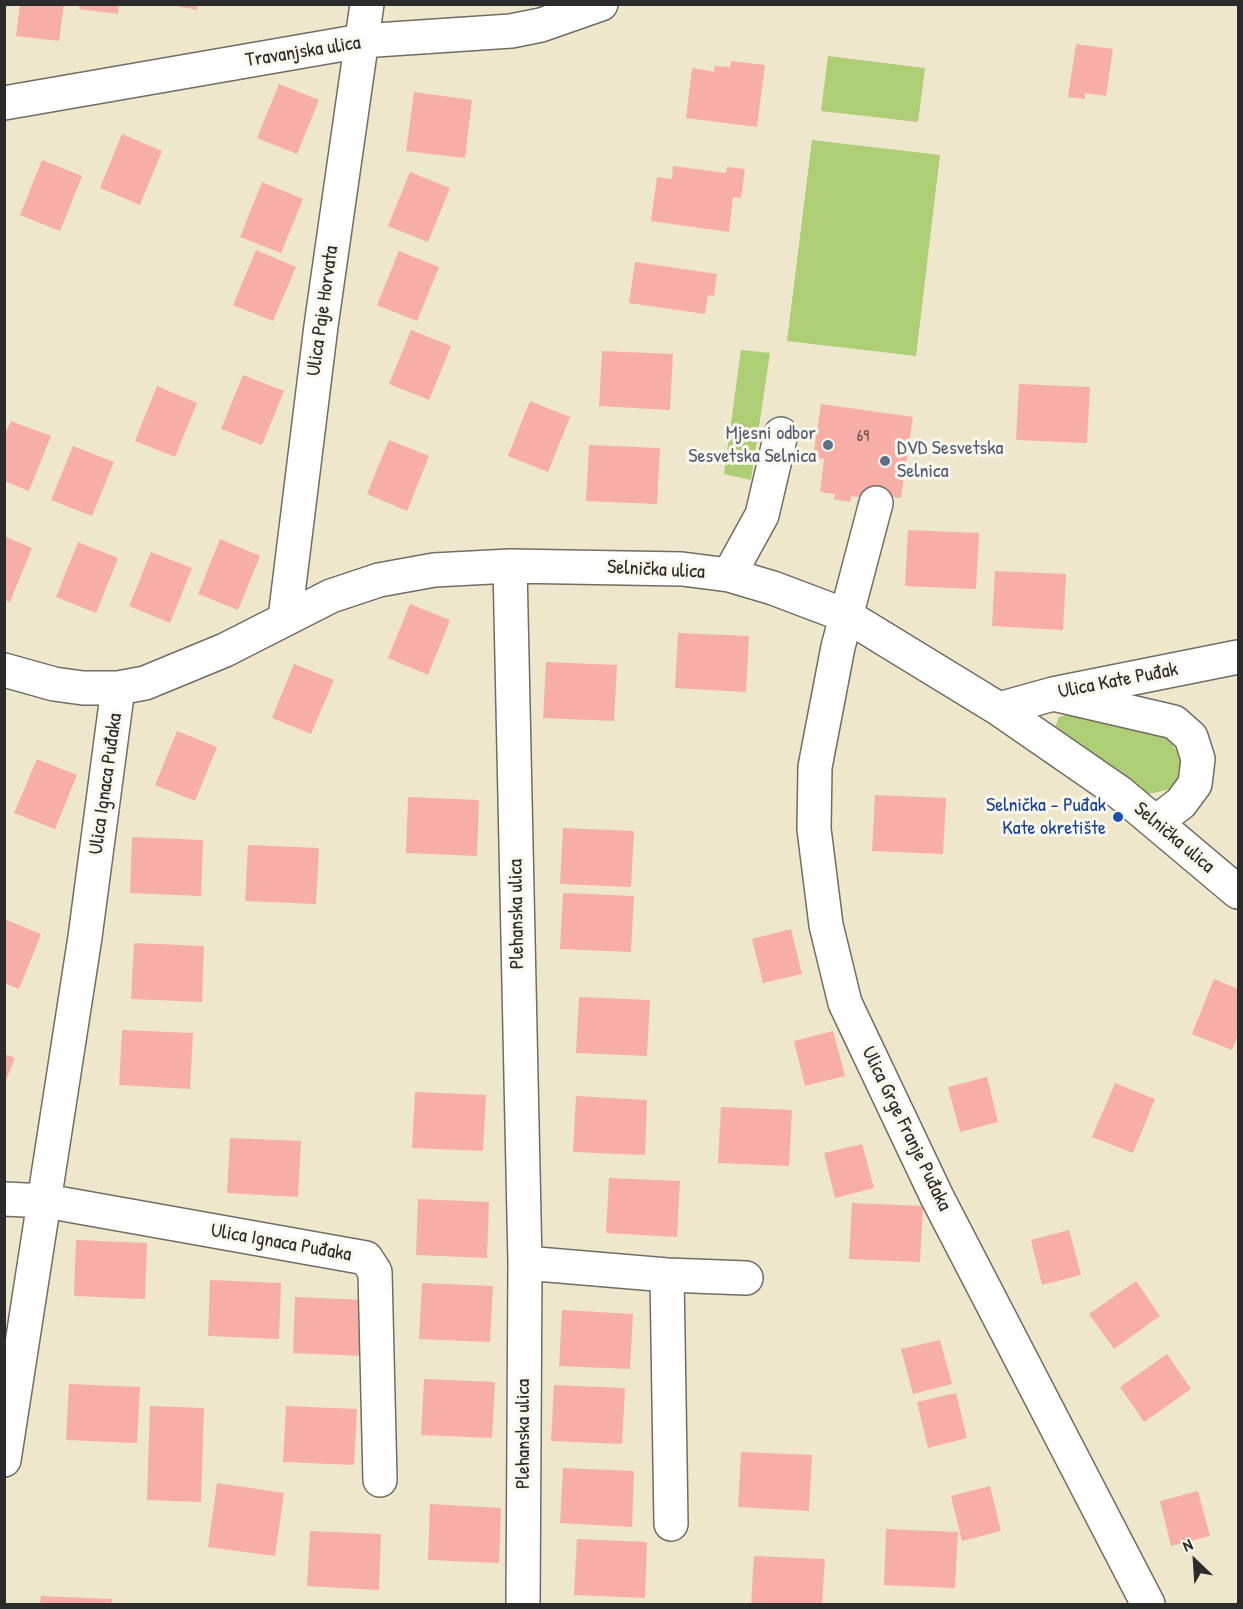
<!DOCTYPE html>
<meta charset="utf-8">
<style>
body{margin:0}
#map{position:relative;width:1243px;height:1609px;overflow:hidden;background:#efe7cb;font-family:"Patrick Hand",sans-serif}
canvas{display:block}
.frame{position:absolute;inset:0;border:6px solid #2b2b2b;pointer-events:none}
.north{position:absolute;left:1165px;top:1531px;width:60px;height:60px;-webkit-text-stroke:4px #fbf7ec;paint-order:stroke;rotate:335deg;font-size:16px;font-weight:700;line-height:24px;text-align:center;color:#2b2b2b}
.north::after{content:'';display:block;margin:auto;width:21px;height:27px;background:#2b2b2b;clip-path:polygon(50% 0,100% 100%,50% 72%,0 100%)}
</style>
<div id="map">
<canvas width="1243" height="1609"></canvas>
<div class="frame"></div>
<div class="north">N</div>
</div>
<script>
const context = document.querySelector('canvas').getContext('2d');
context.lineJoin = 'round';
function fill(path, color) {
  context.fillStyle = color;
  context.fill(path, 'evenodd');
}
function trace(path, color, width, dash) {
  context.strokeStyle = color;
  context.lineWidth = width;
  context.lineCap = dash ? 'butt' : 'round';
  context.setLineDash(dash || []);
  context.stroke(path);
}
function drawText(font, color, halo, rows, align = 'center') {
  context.font = font + ' "Patrick Hand",sans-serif';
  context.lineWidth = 6;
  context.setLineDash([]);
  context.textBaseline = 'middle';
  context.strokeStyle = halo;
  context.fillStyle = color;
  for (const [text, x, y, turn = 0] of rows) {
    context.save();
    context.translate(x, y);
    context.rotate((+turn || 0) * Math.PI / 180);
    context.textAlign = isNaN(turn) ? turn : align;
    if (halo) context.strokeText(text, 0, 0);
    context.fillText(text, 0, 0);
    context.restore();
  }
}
const green = new Path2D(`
 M828,56L925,68L918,122L821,111Z
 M812,140L940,155L916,356L787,341Z
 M741,350L770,353L751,480L724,474Z
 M1072,713L1163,736C1183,752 1185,768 1172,789L1148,794L1058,732L1056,725L1059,717Z`);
const building = new Path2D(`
 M20,4H64L59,41L16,36Z
 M79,4H119L118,14L79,9Z
 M166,4H198L197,10Z
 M1076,44L1113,49L1106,96L1085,93V99L1068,97Z
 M731,61L765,65L757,127L686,118L692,68L714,72V66L730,67Z
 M279,84L319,100L297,154L257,138Z
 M414,92L472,100L465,158L406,151Z
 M122,134L162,151L140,205L100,188Z
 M42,160L82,176L60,231L20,215Z
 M673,166L726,173L727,167L745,169L741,198L733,197L729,232L651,221L657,177L672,179Z
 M410,172L450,188L428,242L388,226Z
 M262,182L303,199L281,253L240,237Z
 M256,250L296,267L273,321L233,305Z
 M399,251L439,267L417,321L377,305Z
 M635,262L717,274L714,296L708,295L705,314L629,303Z
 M411,330L451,346L429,400L389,384Z
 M602,351L673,354L670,410L599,406Z
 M243,375L284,391L262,445L221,429Z
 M1019,384L1090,387L1087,443L1016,440Z
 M157,386L197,403L175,457L135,441Z
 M530,401L570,417L548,472L508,456Z
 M821,404L913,417L901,498L866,493L865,498L851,496L850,502L834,499L835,494L820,492L824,459L813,457Z
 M11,421L51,436L29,491L4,481V436Z
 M389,440L429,456L407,511L367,494Z
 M589,445L660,448L657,504L586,501Z
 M73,446L114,462L92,516L51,500Z
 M908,530L979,533L976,589L905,586Z
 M4,536L32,548L10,602L4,600Z
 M220,539L260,556L238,610L198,594Z
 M78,542L118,558L96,613L56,597Z
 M151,552L192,568L170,623L129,606Z
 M995,571L1066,574L1063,630L992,626Z
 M410,604L450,620L428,675L388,658Z
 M678,633L749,636L746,692L675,688Z
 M546,662L617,665L614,721L543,718Z
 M294,664L334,680L311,734L272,718Z
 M177,731L217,747L195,801L155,785Z
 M37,759L77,775L55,829L14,813Z
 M875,795L946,798L943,854L872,851Z
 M408,797L479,800L477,856L406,853Z
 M563,828L634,831L631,887L560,884Z
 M132,837L203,840L201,896L130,893Z
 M248,845L319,848L316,904L245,901Z
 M563,893L634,896L631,952L560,949Z
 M4,919L41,934L19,989L4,983Z
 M791,929L802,974L763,983L752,939Z
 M134,943L204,946L202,1002L131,999Z
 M1214,979L1238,989V1035L1232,1050L1192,1034Z
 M579,997L650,1000L647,1056L576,1053Z
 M122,1030L193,1033L190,1089L119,1085Z
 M833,1031L845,1076L805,1086L794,1041Z
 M4,1054L15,1058L5,1083H4Z
 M987,1077L998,1122L960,1132L948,1087Z
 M1115,1083L1155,1099L1133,1153L1092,1137Z
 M415,1092L486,1095L483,1151L412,1148Z
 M576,1096L647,1100L645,1155L573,1152Z
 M721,1107L792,1110L789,1166L718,1163Z
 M230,1138L301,1141L298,1197L227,1193Z
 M862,1144L874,1188L835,1198L824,1153Z
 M609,1178L680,1181L677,1237L606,1233Z
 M418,1199L489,1202L487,1258L416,1255Z
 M852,1203L923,1206L920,1262L849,1259Z
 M1069,1230L1081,1275L1042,1285L1031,1240Z
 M76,1240L147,1243L145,1299L74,1296Z
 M210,1280L281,1283L279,1339L208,1336Z
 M1136,1281L1160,1316L1114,1349L1089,1314Z
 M422,1283L493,1286L490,1342L419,1339Z
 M295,1297L366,1300L364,1356L293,1353Z
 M562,1310L633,1314L630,1369L559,1366Z
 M940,1340L952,1384L913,1394L901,1349Z
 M1167,1354L1191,1389L1144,1422L1120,1387Z
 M424,1379L495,1382L492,1438L421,1435Z
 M69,1384L140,1387L137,1443L66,1440Z
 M554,1385L625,1388L622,1444L551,1441Z
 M956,1393L967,1438L928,1448L917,1402Z
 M150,1406L204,1408L201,1502L147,1500Z
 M286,1406L357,1409L354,1465L283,1462Z
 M741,1452L812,1455L809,1511L738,1507Z
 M563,1468L634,1471L632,1527L560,1523Z
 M217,1483L284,1493L275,1556L208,1547Z
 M990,1486L1001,1531L962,1541L951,1496Z
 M1198,1491L1210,1536L1171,1546L1160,1501Z
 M430,1504L501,1508L499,1563L428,1560Z
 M886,1529L958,1532L955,1588L884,1585Z
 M310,1531L381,1534L379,1590L307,1586Z
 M577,1539L647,1542L645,1598L574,1595Z
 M754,1556L825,1559L822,1604H751Z
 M41,1596L112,1599L111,1604H40Z`);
const minor = new Path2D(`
 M4,103L361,41L511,31L541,25L601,4
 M876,503L838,647L815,767L814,829L826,925L845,1003L937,1197L1148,1604
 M510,566L525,1263L523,1604
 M729,575L762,515L781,434
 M285,618L321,326L367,4
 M4,670L54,684L83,688H118L145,683L225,650L331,596L379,580L434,570L510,566L682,569L729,575L773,588L847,616L999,709L1119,792L1238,892
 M1053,694L1174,722L1191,737L1198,759L1195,784L1181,803L1156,822
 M999,709L1053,694L1238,657
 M4,1199L46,1201L366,1258L375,1272L380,1480
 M525,1263L667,1275L746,1278
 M667,1275L671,1524
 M4,1460L85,937L118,688`);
const markers = [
 [828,445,6,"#5c6f8a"],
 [885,461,6,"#5c6f8a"],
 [1118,817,6,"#1a4fb4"]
];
const numberNames = [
 ["69",863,437]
];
const streetNames = [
 ["Travanjska ulica",303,52,-9],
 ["Ulica Paje Horvata",323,311,-82],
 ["Selnička ulica",656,570,3],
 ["Ulica Kate Puđak",1118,681,-11],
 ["Ulica Ignaca Puđaka",106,784,-82],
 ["Selnička ulica",1174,838,40],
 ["Plehanska ulica",517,914,-91],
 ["Ulica Grge Franje Puđaka",906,1129,64],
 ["Ulica Ignaca Puđaka",281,1243,10],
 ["Plehanska ulica",524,1434,-90]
];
const serviceNames = [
 ["Mjesni odbor",816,434],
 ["Sesvetska Selnica",816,457],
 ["DVD Sesvetska",897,449,"left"],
 ["Selnica",897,472,"left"]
];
const transitNames = [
 ["Selnička - Puđak",1106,806],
 ["Kate okretište",1106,829]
];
fill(green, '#aece75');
fill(building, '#f7aea7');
trace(minor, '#706d63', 36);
trace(minor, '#fff', 33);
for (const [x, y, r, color] of markers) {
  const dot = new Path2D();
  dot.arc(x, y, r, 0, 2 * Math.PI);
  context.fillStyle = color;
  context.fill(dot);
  trace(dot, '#fbf7ec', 2);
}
drawText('16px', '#5e4c4a', null, numberNames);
drawText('20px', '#2b2b2b', '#fbf7ec', streetNames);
drawText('20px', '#4e5e75', '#fbf7ec', serviceNames, 'right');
drawText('20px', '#164399', '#fbf7ec', transitNames, 'right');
</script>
